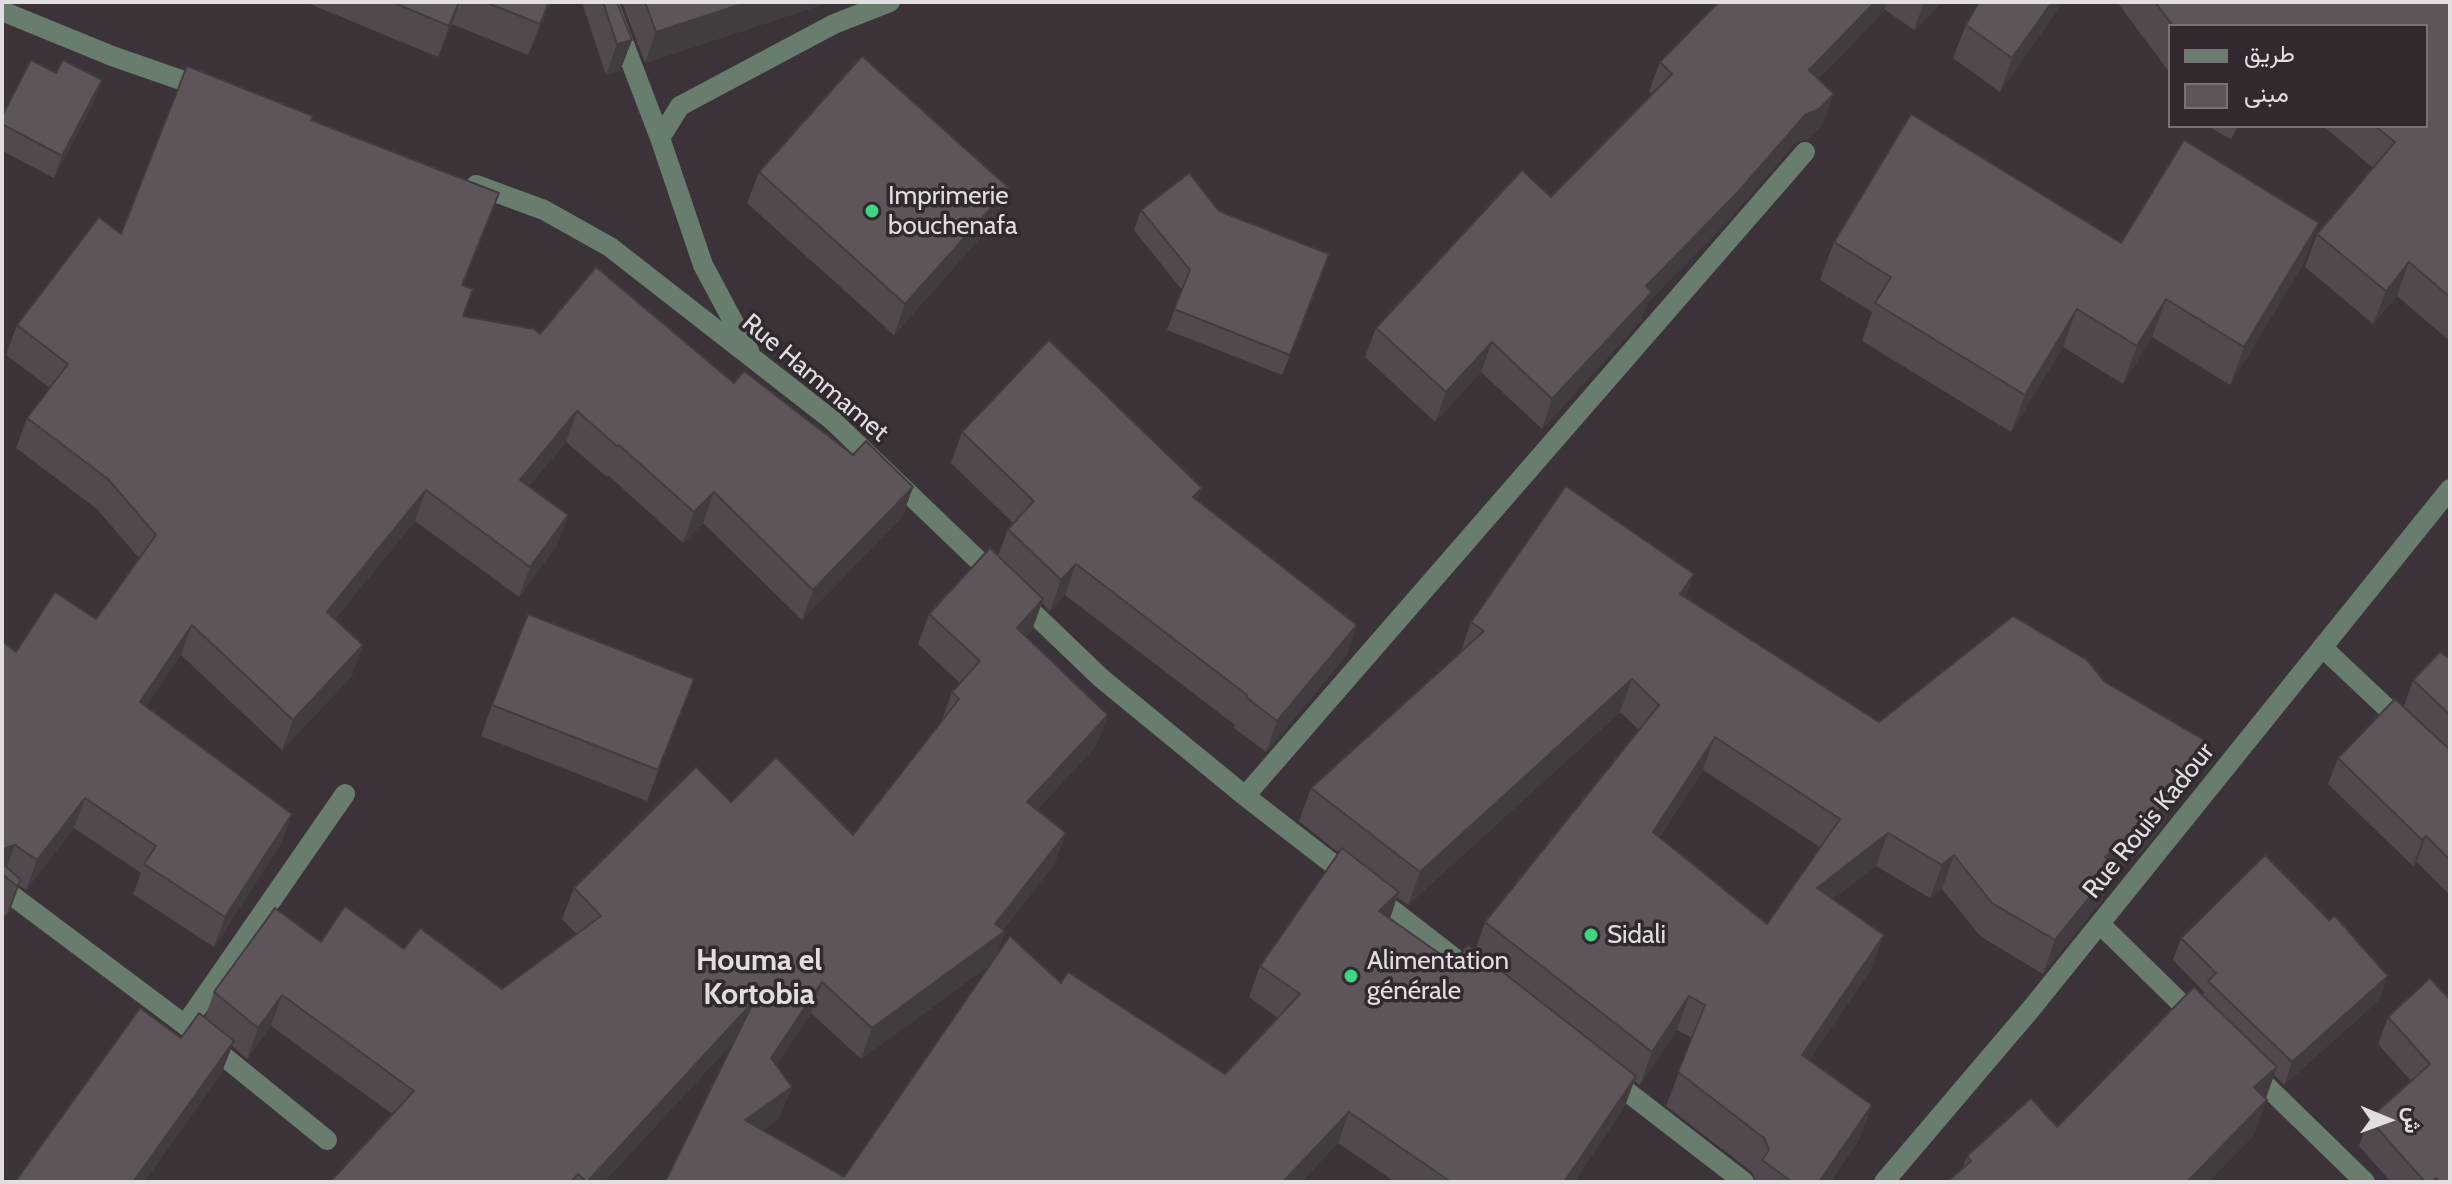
<!DOCTYPE html>
<meta charset="utf-8">
<style>
body{margin:0}
#map{position:relative;width:2452px;height:1184px;overflow:hidden;background:#3b3339;font-family:Cabin,Vazirmatn,sans-serif}
canvas{display:block}
.frame{position:absolute;inset:0;border:4px solid #e2dde1;pointer-events:none}
.legend{position:absolute;left:2168px;top:24px;width:260px;height:104px;box-sizing:border-box;background:#31292f;border:2px solid #787176;margin:0;padding:10px 14px;list-style:none;font-size:24px;color:#e2dde1}
.legend li{display:flex;align-items:center;gap:16px;height:40px}
.legend b{width:40px;border:2px solid #787176}
.north{position:absolute;left:2348px;top:1080px;width:80px;height:80px;-webkit-text-stroke:6px #31292f;paint-order:stroke;rotate:91deg;font-size:22px;font-weight:700;line-height:32px;text-align:center;color:#e2dde1}
.north::after{content:'';display:block;margin:auto;width:28px;height:36px;background:#e2dde1;clip-path:polygon(50% 0,100% 100%,50% 72%,0 100%)}
</style>
<div id="map">
<canvas width="2452" height="1184"></canvas>
<div class="frame"></div>
<ul class="legend">
<li><b style="height:10px;background:#687d6d"></b>طريق</li>
<li><b style="height:22px;background:#5e555b"></b>مبنى</li>
</ul>
<div class="north">ش</div>
</div>
<script>
const context = document.querySelector('canvas').getContext('2d');
context.lineJoin = 'round';
function trace(path, color, width, dash) {
  context.strokeStyle = color;
  context.lineWidth = width;
  context.lineCap = dash ? 'butt' : 'round';
  context.setLineDash(dash || []);
  context.stroke(path);
}
function fill(path, color) {
  context.fillStyle = color;
  context.fill(path, 'evenodd');
}
function drawText(font, color, halo, rows, align = 'center') {
  context.font = font + ' Cabin,sans-serif';
  context.lineWidth = 7;
  context.setLineDash([]);
  context.textBaseline = 'middle';
  context.strokeStyle = halo;
  context.fillStyle = color;
  for (const [text, x, y, turn = 0] of rows) {
    context.save();
    context.translate(x, y);
    context.rotate((+turn || 0) * Math.PI / 180);
    context.textAlign = isNaN(turn) ? turn : align;
    if (halo) context.strokeText(text, 0, 0);
    context.fillText(text, 0, 0);
    context.restore();
  }
}
const minor = new Path2D(`
 M608,2L660,138
 M2,11L112,56L204,88
 M476,185L544,210L610,247L832,420L1101,678L1245,796L1475,974
 M749,351L703,265L660,138L680,106L834,24L890,2
 M2322,647L2406,726
 M1245,796L1805,152
 M2,888L185,1025L327,1140
 M2100,924L2198,1020
 M185,1025L345,794
 M2250,1070L2365,1182
 M1608,1077L1744,1182
 M1884,1182L2031,1009L2450,489`);
const wall = new Path2D(`
 M305,2H551L528,55L452,24L438,57Z
 M582,2H617L632,40L620,71L606,75Z
 M622,2H830L645,63Z
 M1719,2H1942L1914,30L1884,9L1883,12L1818,79L1823,124L1808,139L1795,143L1728,221L1647,303L1641,321L1542,429L1481,372L1435,422L1365,357L1376,328L1551,197L1652,94L1649,91L1660,62Z
 M2063,2L2000,92L1953,58L1966,25Z
 M2117,2H2450V341L2397,296L2373,324L2305,267L2317,234L2373,168L2323,126H2426V26H2170V73Z
 M56,73L102,80L94,102L54,178L2,151V116Z
 M311,120L499,193L463,286V316L734,383L853,455L913,487L902,517L802,620L703,523L683,543L608,475L607,477L566,442L529,486L568,515L557,545L519,597L415,521L335,619L352,676L282,750L181,655L146,706L292,814L281,844L214,947L133,894L141,873L74,828L26,890L19,885L10,910L6,916L2,913V641L16,652L96,619L139,558L97,509L16,448L27,418L50,388L6,355L17,325L121,234Z
 M2207,126H2238L2231,139Z
 M759,172L1009,188L997,219L894,335L747,203Z
 M1141,210L1322,275L1282,375L1167,330L1182,290L1134,230Z
 M1834,242L2121,243L2305,261L2230,385L2152,337L2123,384L2063,347L2011,432L1862,341L1872,312L1820,280Z
 M962,432L1197,500L1357,625L1346,656L1266,752L1234,728L1235,725L1065,595L1050,611L1042,603L1032,630L1026,637L1097,745L1037,810L1055,863L1003,930L1005,931L996,956L1061,983L1225,1074L1278,1018L1249,997L1260,966L1339,853L1299,821L1311,788L1461,651L1471,622L1686,597L1879,722L2105,682L2204,740L2192,773L2159,830L2141,852L2111,876L2102,900L2043,974L1980,936L1942,889L1930,898L1876,866L1833,899L1872,968L1809,1060L1860,1138L1830,1182H1754L1755,1179L1752,1172L1666,1106L1692,1038L1677,1030L1640,1085L1634,1081L1625,1106L1574,1182H1395L1338,1143L1301,1182H665L734,1041L604,1182H330L392,1114L271,1026L247,1059L232,1046L222,1072L144,1182H16L17,1179L205,1018L214,992L321,942L404,949L502,989L577,934L562,919L574,888L731,802L853,835L941,723L952,692L960,683L918,644L929,614L998,556L1008,529L1013,523L951,463ZM1620,712L1639,730L1485,922L1475,951L1453,963L1390,919L1397,897L1408,905ZM1703,770L1820,847L1767,924L1659,838ZM990,965L844,1177L763,1130L780,1117L776,1065L811,1013L861,1059Z
 M2450,659V749L2404,706L2413,680Z
 M694,679L647,801L481,736L492,705Z
 M2450,750V895L2417,862L2413,866L2328,784L2338,758Z
 M2181,938L2380,999L2284,1085L2274,1075L2254,1135L2208,1182H1947L1962,1169L1967,1156L2057,1127L2203,995L2204,992L2173,960Z
 M2450,1000V1182H2391L2359,1146L2369,1119L2411,1081L2378,1044L2388,1017Z`);
const shadedWall = new Path2D(`
 M460,2L452,24L438,57L449,26Z
 M549,2H551L528,55L540,24Z
 M748,2H830L645,63L656,32Z
 M1875,2H1887L1883,12L1798,99L1809,70Z
 M1924,2H1942L1914,30Z
 M2052,2H2063L2000,92L2012,58Z
 M632,40L620,71L606,75L617,44Z
 M102,80L94,102L54,178L62,156Z
 M1834,94L1823,124L1808,139L1795,143L1728,221L1647,303L1641,321L1542,429L1552,399L1646,286L1806,114Z
 M1009,188L997,219L894,335L905,304Z
 M499,193L488,224L451,316L462,285Z
 M2319,223L2305,261L2230,385L2244,347Z
 M2409,262L2397,296L2373,324L2386,291Z
 M2166,299L2152,337L2123,384L2137,346Z
 M2077,309L2063,347L2011,432L2025,395Z
 M1492,342L1481,372L1435,422L1446,392Z
 M577,411L566,442L509,510L520,480Z
 M913,487L902,517L802,620L813,590Z
 M1202,488L1190,519L1193,497Z
 M426,490L415,521L316,642L327,612Z
 M714,492L703,523L683,543L694,512Z
 M568,515L557,545L519,597L530,567Z
 M1076,564L1065,595L1050,611L1061,580Z
 M1694,574L1682,608L1680,594Z
 M1043,599L1032,630L1006,659L1017,628Z
 M192,625L181,655L129,732L140,702Z
 M1357,625L1346,656L1266,752L1277,721Z
 M363,645L352,676L282,750L293,720Z
 M694,679L682,710L647,801L658,770Z
 M1632,679L1620,712L1408,905L1420,872Z
 M1108,715L1097,745L1016,833L1027,802Z
 M1715,737L1703,770L1640,866L1653,832Z
 M2204,740L2192,773L2159,830L2141,852L2111,876L2102,900L2043,974L2055,940L2105,857Z
 M85,798L74,828L26,890L37,860Z
 M292,814L281,844L214,947L225,917Z
 M1066,833L1055,863L998,936L1005,931L994,962L861,1059L872,1028L995,924Z
 M1888,833L1876,866L1805,921L1817,888Z
 M2426,836L2417,862L2413,866L2422,840Z
 M15,845L4,875L2,874V853L3,849Z
 M1954,855L1942,889L1930,898L1942,865Z
 M21,880L10,910L6,916L17,886Z
 M1399,892L1388,923L1379,911Z
 M1884,935L1872,968L1790,1089L1802,1055Z
 M2388,976L2380,999L2284,1085L2292,1062Z
 M822,982L811,1013L760,1089L771,1058Z
 M282,995L271,1026L247,1059L258,1028Z
 M1689,996L1677,1030L1640,1085L1652,1052Z
 M754,1001L743,1032L604,1182H587Z
 M234,1041L222,1072L144,1182H133Z
 M2277,1067L2264,1102L2254,1087Z
 M1636,1076L1625,1106L1574,1182H1564Z
 M792,1087L780,1117L734,1151L745,1120Z
 M2267,1100L2254,1135L2208,1182H2187Z
 M1872,1105L1860,1138L1830,1182H1819Z
 M1349,1112L1338,1143L1301,1182H1283Z`);
const building = new Path2D(`
 M392,2H459L449,26Z
 M485,2H549L540,24Z
 M603,2H617L632,40L617,44Z
 M645,2H748L656,32Z
 M1719,2H1875L1809,70L1834,94L1818,110L1806,114L1738,192L1646,286L1652,292L1552,399L1492,342L1446,392L1376,328L1522,170L1551,197L1672,74L1660,62Z
 M1979,2H2052L2012,58L1966,25Z
 M2155,2H2450V297L2409,262L2386,291L2317,234L2395,142L2375,126H2426V26H2173Z
 M862,56L1009,188L905,304L759,172Z
 M31,60L56,73L63,60L102,80L62,156L2,124V116Z
 M187,66L313,116L311,120L499,193L462,285L473,289L463,316L534,329L540,334L596,267L734,383L744,371L853,455L866,441L913,487L813,590L714,492L694,512L619,445L618,447L577,411L520,480L568,515L530,567L426,490L327,612L363,645L293,720L192,625L140,702L292,814L225,917L144,864L156,846L85,798L37,860L15,845L3,849L2,856V641L16,652L55,592L96,619L156,535L108,479L27,418L68,364L17,325L99,217L121,234Z
 M1911,114L2121,243L2184,140L2319,223L2244,347L2166,299L2137,346L2077,309L2025,395L1875,303L1891,277L1834,242Z
 M1189,173L1219,211L1329,254L1290,355L1174,309L1190,270L1141,210Z
 M1049,340L1202,488L1193,497L1357,625L1277,721L1246,697L1247,695L1076,564L1061,580L1008,529L1034,501L962,432Z
 M1566,486L1694,574L1680,594L1879,722L2013,616L2087,660L2105,682L2204,740L2171,796L2153,818L2105,857L2114,867L2055,940L1992,903L1954,855L1942,865L1888,833L1817,888L1884,935L1802,1055L1872,1105L1819,1182H1792L1762,1160L1769,1150L1764,1138L1678,1072L1705,1005L1689,996L1652,1052L1485,922L1659,705L1632,679L1420,872L1311,788L1484,631L1471,622ZM1715,737L1840,819L1767,924L1653,832Z
 M990,548L1043,599L1017,628L1108,715L1027,802L1066,833L995,924L1005,931L872,1028L822,982L771,1058L792,1087L745,1120L844,1177L1010,936L1061,983L1068,972L1225,1074L1300,994L1260,966L1342,848L1399,892L1379,911L1453,963L1468,945L1636,1076L1564,1182H1451L1349,1112L1283,1182H665L754,1001L587,1182L578,1174L571,1182H330L414,1091L282,995L258,1028L214,992L275,908L321,942L345,906L404,949L420,928L502,989L601,916L574,888L696,767L731,802L776,757L853,835L959,699L952,692L980,661L929,614Z
 M528,614L694,679L658,770L492,705Z
 M2440,652L2450,659V715L2413,680Z
 M2395,699L2450,750V860L2426,836L2422,840L2338,758Z
 M2265,855L2329,920L2335,916L2388,976L2292,1062L2208,981L2216,973L2181,938Z
 M2,863L21,880L17,886L2,874Z
 M2430,978L2450,1000V1182H2440L2436,1178L2432,1182H2425L2369,1119L2430,1064L2388,1017Z
 M2194,987L2277,1067L2254,1087L2267,1100L2187,1182H1947L1971,1161L1967,1156L2031,1098L2057,1127Z
 M140,1008L181,1038L199,1013L234,1041L133,1182H21L17,1179Z`);
const markers = [
 [872,211,8,"#3cd77e"],
 [1591,935,8,"#3cd77e"],
 [1351,976,8,"#3cd77e"]
];
const poiNames = [
 ["Imprimerie",888,196],
 ["bouchenafa",888,226],
 ["Sidali",1607,935],
 ["Alimentation",1367,961],
 ["générale",1367,991]
];
const streetNames = [
 ["Rue Hammamet",815,378,40],
 ["Rue Rouis Kadour",2149,821,-51]
];
const quarterNames = [
 ["Houma el",759,961],
 ["Kortobia",759,995]
];
trace(minor, '#687d6d', 20);
fill(wall, '#51494e');
fill(shadedWall, '#423c40');
fill(building, '#5e555b');
trace(building, '#423c40', 2);
for (const [x, y, r, color] of markers) {
  const dot = new Path2D();
  dot.arc(x, y, r, 0, 2 * Math.PI);
  context.fillStyle = color;
  context.fill(dot);
  trace(dot, '#31292f', 3);
}
drawText('26px', '#e2dde1', '#31292f', poiNames, 'left');
drawText('26px', '#e2dde1', '#31292f', streetNames);
drawText('bold 30px', '#e2dde1', '#31292f', quarterNames);
</script>
